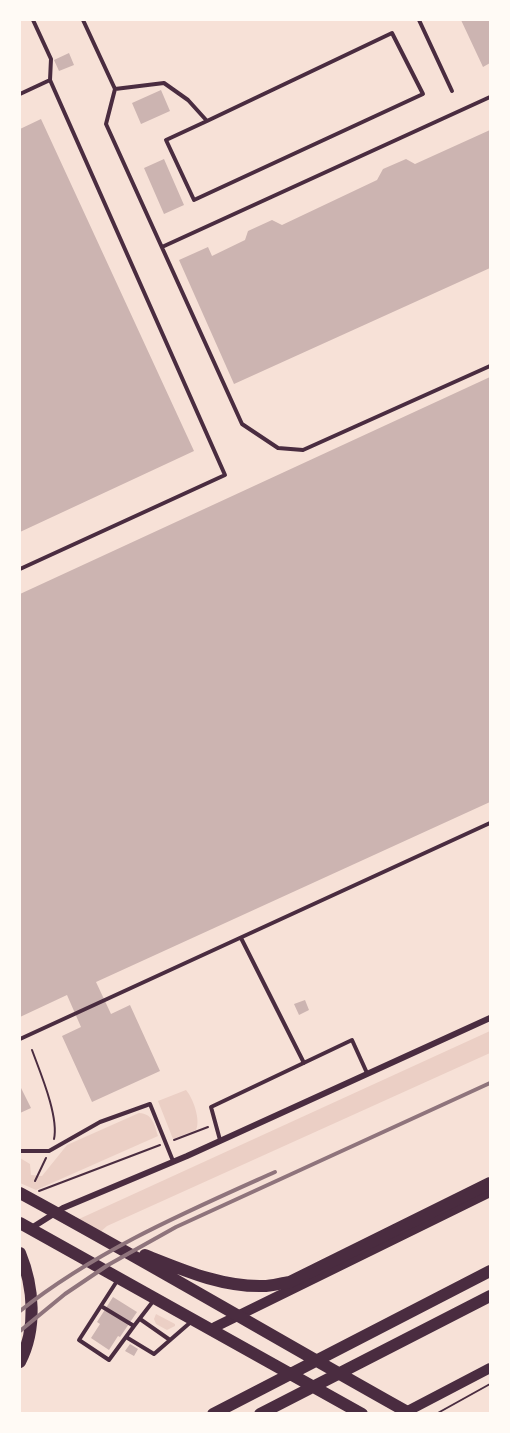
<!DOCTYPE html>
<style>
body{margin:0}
#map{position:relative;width:510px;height:1433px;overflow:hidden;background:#f7e1d7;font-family:"DM Sans",sans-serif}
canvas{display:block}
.frame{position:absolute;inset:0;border:21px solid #fffaf5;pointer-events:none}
</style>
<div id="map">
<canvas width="510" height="1433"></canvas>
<div class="frame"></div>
</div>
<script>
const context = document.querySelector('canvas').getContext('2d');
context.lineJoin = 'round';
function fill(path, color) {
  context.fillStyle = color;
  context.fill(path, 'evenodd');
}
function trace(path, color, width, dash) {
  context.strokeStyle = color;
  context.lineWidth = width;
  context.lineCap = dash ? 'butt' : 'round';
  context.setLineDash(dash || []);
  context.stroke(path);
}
const green = new Path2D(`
 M490,1031V1053L107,1226L98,1234L79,1219Z
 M186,1090C193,1098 201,1120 196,1130L173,1139L158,1101Z
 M139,1113C153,1114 154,1124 158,1136L36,1190L20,1183V1158L30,1164L31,1175L42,1176L67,1145Z
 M156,1314L175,1324V1326L167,1330L156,1324L154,1319Z`);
const building = new Path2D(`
 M461,20H490V63L483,67Z
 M69,53L74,65L59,71L54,60Z
 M161,90L170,111L141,124L132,103Z
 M41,119L194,451L20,532V129Z
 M490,130V268L234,384L179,260L208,247L212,256L245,240L248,231L272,220L282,225L377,180L383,169L406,159L415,164Z
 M164,159L184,205L164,214L144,168Z
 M490,377V802L96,982L111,1014L130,1005L160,1071L92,1102L62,1036L81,1027L67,995L20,1017V594Z
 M305,1000L309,1010L299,1015L294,1004Z
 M20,1086L31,1108L20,1113Z
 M113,1297L137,1312L120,1337L118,1336L109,1350L91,1338L100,1324L97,1322Z
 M130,1344L138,1349L134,1356L125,1351Z`);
const path = new Path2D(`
 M32,1050C40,1072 59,1116 54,1139
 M174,1140L208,1127
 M35,1181L46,1158
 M39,1191L160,1145
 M436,1414L490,1384`);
const service = new Path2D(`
 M83,20L115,89L106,124L242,424L278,448L303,450L490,366
 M419,20L452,91
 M115,89L164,83L188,100L207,121L392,33L423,94L194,200L166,140L207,121
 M20,94L50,80
 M162,247L490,97
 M20,569L225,475L50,80L51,59L33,20
 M241,938L304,1063
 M20,1039L490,823
 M220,1140L211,1107L352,1040L367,1073
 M20,1151H49L100,1122L150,1104L173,1161
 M117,1281L79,1340L109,1360L134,1326
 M101,1306L134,1326L154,1300
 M140,1319L170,1340
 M126,1337L154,1354L192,1321`);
const minor = new Path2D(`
 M33,1227L63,1208L187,1156L490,1018`);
const secondary = new Path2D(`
 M215,1327L490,1192
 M402,1414L490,1368`);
const primary = new Path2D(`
 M20,1193C151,1264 280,1341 411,1414
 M20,1223L362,1414
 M20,1253C34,1287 37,1329 20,1362
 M145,1255C183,1270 221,1287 263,1286C272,1286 281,1283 290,1282L490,1183
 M213,1414L490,1271
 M260,1414L490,1296`);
const rail = new Path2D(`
 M20,1311C97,1250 186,1212 275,1172
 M20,1331L65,1294L108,1265L176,1227L490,1083`);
fill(green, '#ebcfc5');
fill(building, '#ccb4b1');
trace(path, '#4a2c40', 2);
trace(service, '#4a2c40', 4);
trace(minor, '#4a2c40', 6);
trace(secondary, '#4a2c40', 10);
trace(primary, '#4a2c40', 12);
trace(rail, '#8f747c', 4);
</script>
